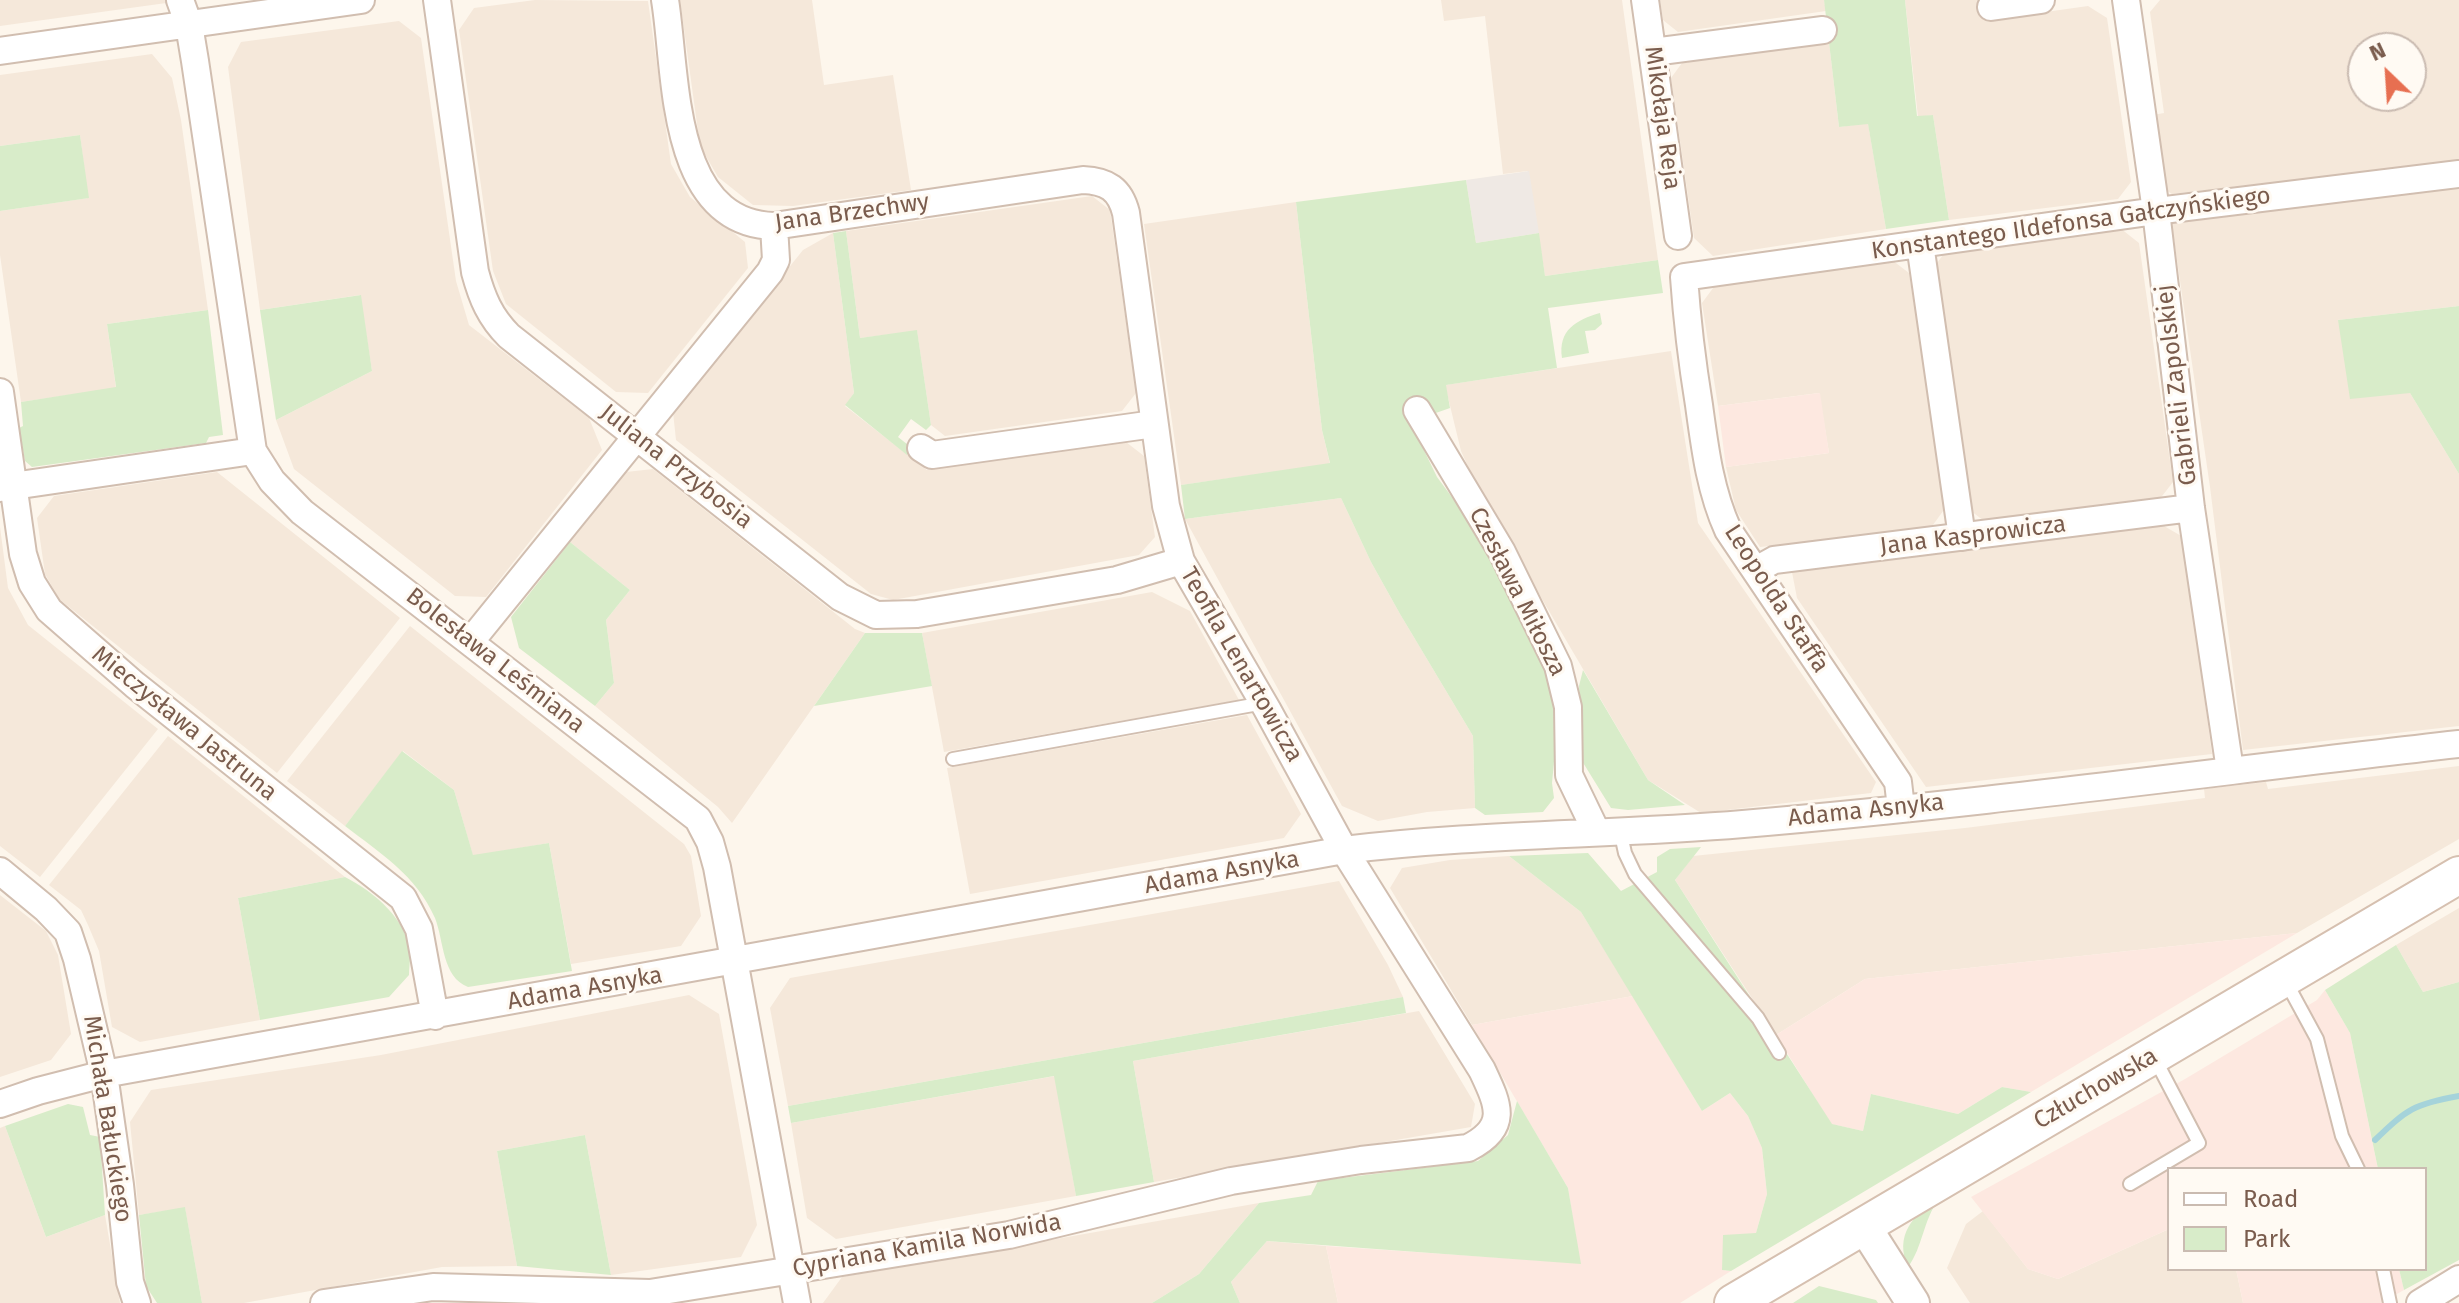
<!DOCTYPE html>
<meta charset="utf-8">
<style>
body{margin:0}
#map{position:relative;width:2459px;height:1303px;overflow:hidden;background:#fdf6ec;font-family:"Fira Sans",sans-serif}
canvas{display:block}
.legend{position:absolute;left:2167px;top:1167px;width:260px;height:104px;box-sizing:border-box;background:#fffaf3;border:2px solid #cabbb1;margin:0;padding:10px 14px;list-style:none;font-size:24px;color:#7a5c4d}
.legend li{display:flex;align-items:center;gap:16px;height:40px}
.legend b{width:40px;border:2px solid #cabbb1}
.north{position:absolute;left:2347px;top:32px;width:80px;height:80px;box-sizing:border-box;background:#fffaf3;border:2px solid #cabbb1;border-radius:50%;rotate:335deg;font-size:22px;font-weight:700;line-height:32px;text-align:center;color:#7a5c4d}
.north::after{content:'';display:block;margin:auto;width:28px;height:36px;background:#e76f51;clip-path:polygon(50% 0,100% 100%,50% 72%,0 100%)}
</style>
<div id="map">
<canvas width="2459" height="1303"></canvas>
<ul class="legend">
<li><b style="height:10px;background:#fff"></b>Road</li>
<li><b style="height:22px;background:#d8ecc9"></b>Park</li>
</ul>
<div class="north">N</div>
</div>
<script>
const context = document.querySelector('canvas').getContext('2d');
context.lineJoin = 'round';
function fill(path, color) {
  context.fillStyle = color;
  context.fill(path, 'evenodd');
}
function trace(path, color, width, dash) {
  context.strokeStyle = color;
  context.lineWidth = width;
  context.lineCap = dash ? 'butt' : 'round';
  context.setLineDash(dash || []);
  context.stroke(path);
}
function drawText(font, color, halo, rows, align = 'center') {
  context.font = font + ' "Fira Sans",sans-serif';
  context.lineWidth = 6;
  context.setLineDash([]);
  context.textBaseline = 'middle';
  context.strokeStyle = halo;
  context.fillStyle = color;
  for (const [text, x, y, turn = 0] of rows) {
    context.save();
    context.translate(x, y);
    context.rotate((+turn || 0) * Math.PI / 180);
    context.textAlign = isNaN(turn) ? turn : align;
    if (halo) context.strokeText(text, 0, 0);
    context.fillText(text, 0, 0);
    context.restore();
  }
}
const residential = new Path2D(`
 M0,0H188L0,26Z
 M535,0L648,1L671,164L690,197L745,242L748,268L648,393L616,392L506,304L493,271L459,30L474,8Z
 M680,0H812L824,85L893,75L911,190L793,206L753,205L718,177L700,146Z
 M1441,0H1622L1658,260L1545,276L1528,171L1503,174L1485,16L1444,21Z
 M1660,0H1824L1826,11L1678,32L1663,20Z
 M1905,0H1986L1989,20L2088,6L2107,18L2131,182L2118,199L1949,220L1933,115L1918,117Z
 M2160,0H2459V161L2172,194L2163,188L2153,115L2164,113L2150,12ZM2363,48H2411V96H2363Z
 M399,21L421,38L456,281L469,325L589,418L602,450L486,597L455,596L294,469L276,420L372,371L360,295L260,310L228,67L241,42Z
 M1829,42L1839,127L1868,123L1886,229L1713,256L1694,238L1671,78L1682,63Z
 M152,54L172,78L181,120L208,310L107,324L116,388L21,402L0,255V211L88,198L80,135L0,146V75Z
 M2459,183V306L2338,320L2410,393L2459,474V726L2243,750L2210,487L2171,219Z
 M1092,196L1110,210L1136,393L1122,411L945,436L931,425L917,331L860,338L846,231Z
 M1296,202L1322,430L1330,464L1181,485L1144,224Z
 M2120,228L2139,243L2173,482L2159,500L1984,521L1966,507L1932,270L1945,252Z
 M833,233L854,393L845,406L927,470L1126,442L1144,456L1155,537L1139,555L893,600L871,594L676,440L673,412L803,250Z
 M1892,260L1909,273L1946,507L1930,529L1760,547L1736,510L1726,467L1829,453L1819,393L1718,406L1702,303L1716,284Z
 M1671,351L1698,523L1876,782L1871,793L1701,813L1648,780L1481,495L1461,451L1445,385Z
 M653,469L855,629L865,633L732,823L718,807L595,706L614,683L606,620L630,590L570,542L626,472Z
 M217,472L400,618L277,773L59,599L45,574L37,518L54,496Z
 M1341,498L1371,562L1400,614L1473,736L1475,808L1427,812L1378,821L1342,806L1185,519Z
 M2164,526L2183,537L2212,754L1926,787L1797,598L1791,567Z
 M0,527L8,588L28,625L158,729L40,877L0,846Z
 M1152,592L1190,611L1239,700L944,752L922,633Z
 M410,626L684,844L691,856L701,916L681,946L571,964L549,843L473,856L454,790L403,751L345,826L287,781Z
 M1247,715L1301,814L1284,838L970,894L947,768Z
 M168,736L345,877L238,898L260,1020L140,1042L112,1027L99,951L88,925L81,910L49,885Z
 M2459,766V839L2297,933L1865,979L1776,1035L1675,880L1693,856L1965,828L2205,798L2204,789L2266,782L2268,789Z
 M1509,856L1581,912L1633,996L1472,1025L1390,888L1402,868L1450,860Z
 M1339,881L1388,965L1403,997L788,1106L770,1008L790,978Z
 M0,895L46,931L58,955L71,1034L51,1060L0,1077Z
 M2459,908V982L2423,992L2396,945Z
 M689,995L719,1014L757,1225L741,1257L611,1275L585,1135L497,1151L517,1266L442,1267L244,1303H202L185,1208L139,1215L130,1122L151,1090L381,1055Z
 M1419,1011L1475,1104L1471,1127L1154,1182L1133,1061Z
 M1055,1076L1076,1196L836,1239L807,1218L791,1123Z
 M5,1126L46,1237L105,1215L120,1303H0V1128Z
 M1259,1203L1199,1274L1152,1303H823L842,1277Z
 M1983,1211L2028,1269L2058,1279L2169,1229V1269H2236L2243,1303H1970L1947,1268L1966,1224Z
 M1267,1241L1326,1246L1338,1303H1240L1231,1282Z`);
const commercial = new Path2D(`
 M1820,393L1829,453L1726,467L1718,406Z
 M2297,933L2031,1092L2002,1087L1958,1114L1871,1094L1863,1131L1831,1124L1776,1035L1865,979Z
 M2325,990L2350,1033L2378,1169H2169V1229L2058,1279L2028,1269L1971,1197L2185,1079L2317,1000Z
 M1633,996L1702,1111L1730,1093L1748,1116L1762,1148L1767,1194L1756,1233L1722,1270L1731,1271L1680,1303H1338L1326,1246L1580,1263L1568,1188L1472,1025Z
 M2236,1269H2399L2404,1290L2381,1303H2243Z`);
const industrial = new Path2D(`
 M1529,171L1539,233L1476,243L1466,180Z`);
const green = new Path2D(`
 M1824,0H1905L1917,116L1933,115L1949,220L1886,229L1868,124L1839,127Z
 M80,135L89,198L0,211V146Z
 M1466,180L1476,243L1539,233L1545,276L1658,260L1663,293L1548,308L1557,368L1446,385L1450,408L1433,414L1418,438L1437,477L1474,527L1509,585L1546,669L1559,709L1552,783L1554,798L1543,812L1485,815L1475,808L1473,736L1400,614L1371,562L1341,498L1185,519L1181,485L1330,463L1322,430L1296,202Z
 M846,231L860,338L917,330L931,425L926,430L911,419L898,437L912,448L907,455L845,405L854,393L833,233Z
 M361,295L372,371L276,420L260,310Z
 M2459,306V474L2410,393L2350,399L2338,320Z
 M208,310L223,435L209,437L206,443L32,467L25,461L19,428L23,426L21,402L116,387L107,324Z
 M1600,313L1602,324L1595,330L1585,331L1589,353L1562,358C1558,330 1576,320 1600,313Z
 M570,542L630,590L606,620L614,683L595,706L519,648L511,617Z
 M865,633H922L932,686L814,706Z
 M1583,670L1648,780L1685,805L1628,810L1611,808L1582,761L1579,686Z
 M402,751L454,790L473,855L549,843L572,971L468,987C442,977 444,941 435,918C416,875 380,853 345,826Z
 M1701,847L1675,880L1832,1124L1863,1131L1871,1094L1958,1114L2002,1087L2031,1092L1731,1271L1722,1270L1723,1235L1756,1233L1767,1194L1762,1148L1748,1116L1730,1093L1702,1111L1581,912L1509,856L1588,853L1621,891L1657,872V857L1670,849Z
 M345,877C374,892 409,920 410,956C410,962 409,969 409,975L389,997L260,1020L238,898Z
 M2396,945L2423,992L2459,982V1260L2404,1290L2399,1269H2425V1169H2378L2350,1033L2325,990Z
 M1403,997L1406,1013L1133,1061L1154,1182L1076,1196L1054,1076L791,1123L788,1106Z
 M1517,1101L1568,1188L1581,1264L1267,1241L1231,1282L1240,1303H1152L1199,1274L1259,1203L1311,1195L1318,1181L1478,1161L1508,1135Z
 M68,1104L83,1107L90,1135L100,1137L105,1215L46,1237L5,1126Z
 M585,1135L611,1275L517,1266L497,1151Z
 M1939,1199C1923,1220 1923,1247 1908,1267C1894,1236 1913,1214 1939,1199Z
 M185,1207L202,1303H157L146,1286L139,1215Z
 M1819,1286L1876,1300L1878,1303H1793Z`);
const stream = new Path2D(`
 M2375,1140C2407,1109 2414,1104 2459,1096`);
const service = new Path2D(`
 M953,759L1264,703
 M1620,830L1625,853L1635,874L1758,1018L1779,1053
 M2285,980L2317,1039L2342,1136L2358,1169
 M2130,1184L2199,1143L2155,1059
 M2383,1269L2390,1303`);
const minor = new Path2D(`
 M180,0L189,25L195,61L253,451L272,481L302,512L698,819L710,842L717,867L797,1303
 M437,0L475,272C482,298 490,317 509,336L840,597L876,615L917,614L1117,580L1181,561
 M1645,0L1678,236
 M2126,0L2156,211L2191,508L2230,770
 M1991,7L2041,0
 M0,51L361,0
 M1653,52L1823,30
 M1920,244L1962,537
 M0,392L23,554L32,583L49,610L135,685L403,898L419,929L435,1016
 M1417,410L1502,552L1558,666L1568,707L1569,775L1596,831
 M921,448L932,455L1154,424
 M0,488L253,451
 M1756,570L1774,560L2191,508
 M470,642L770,272L776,260L774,226
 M1901,808L1898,782L1728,530C1710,490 1705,449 1699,405C1692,362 1687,320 1684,277L2156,211L2459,174
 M0,871L46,909L68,932L77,959L104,1074L120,1185L130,1282L137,1303
 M0,1104L38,1091L104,1074L1344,850C1476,834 1610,835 1743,824C1982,804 2220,771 2459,744
 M324,1303L433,1287L650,1293L1009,1235L1231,1181L1361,1160L1468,1148C1510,1127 1498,1104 1482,1070L1344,850L1267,709L1181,561L1166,506L1126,213C1120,189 1107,181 1083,180L774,226C669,223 677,73 665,0
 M2420,1303L2459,1279`);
const tertiary = new Path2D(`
 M1864,1226L1913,1303`);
const secondary = new Path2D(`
 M1733,1303L2459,875`);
const streetNames = [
 ["Mikołaja Reja",1662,118,82],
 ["Jana Brzechwy",852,213,-8],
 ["Konstantego Ildefonsa Gałczyńskiego",2071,224,-8],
 ["Gabrieli Zapolskiej",2177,385,-97],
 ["Juliana Przybosia",676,467,38],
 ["Jana Kasprowicza",1973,536,-7],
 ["Czesława Miłosza",1517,592,63],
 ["Leopolda Staffa",1776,599,57],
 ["Bolesława Leśmiana",495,661,38],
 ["Teofila Lenartowicza",1241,665,60],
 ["Mieczysława Jastruna",184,724,39],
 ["Adama Asnyka",1866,811,-6],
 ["Adama Asnyka",1222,873,-10],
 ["Adama Asnyka",585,989,-10],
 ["Człuchowska",2096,1089,-30],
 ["Michała Bałuckiego",107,1119,81],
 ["Cypriana Kamila Norwida",927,1246,-10]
];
fill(residential, '#f5e8da');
fill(commercial, '#fde8e0');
fill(industrial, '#efe9e4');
fill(green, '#d8ecc9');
trace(stream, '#a5d3da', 6);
trace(service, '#d1beb0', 16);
trace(minor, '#d1beb0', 30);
trace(tertiary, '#d1beb0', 36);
trace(secondary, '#d6c0b0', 40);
trace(service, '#fff', 12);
trace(minor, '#fff', 26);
trace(tertiary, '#fff', 32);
trace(secondary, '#fff', 36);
drawText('24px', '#7a5c4d', '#fffaf3', streetNames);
</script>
